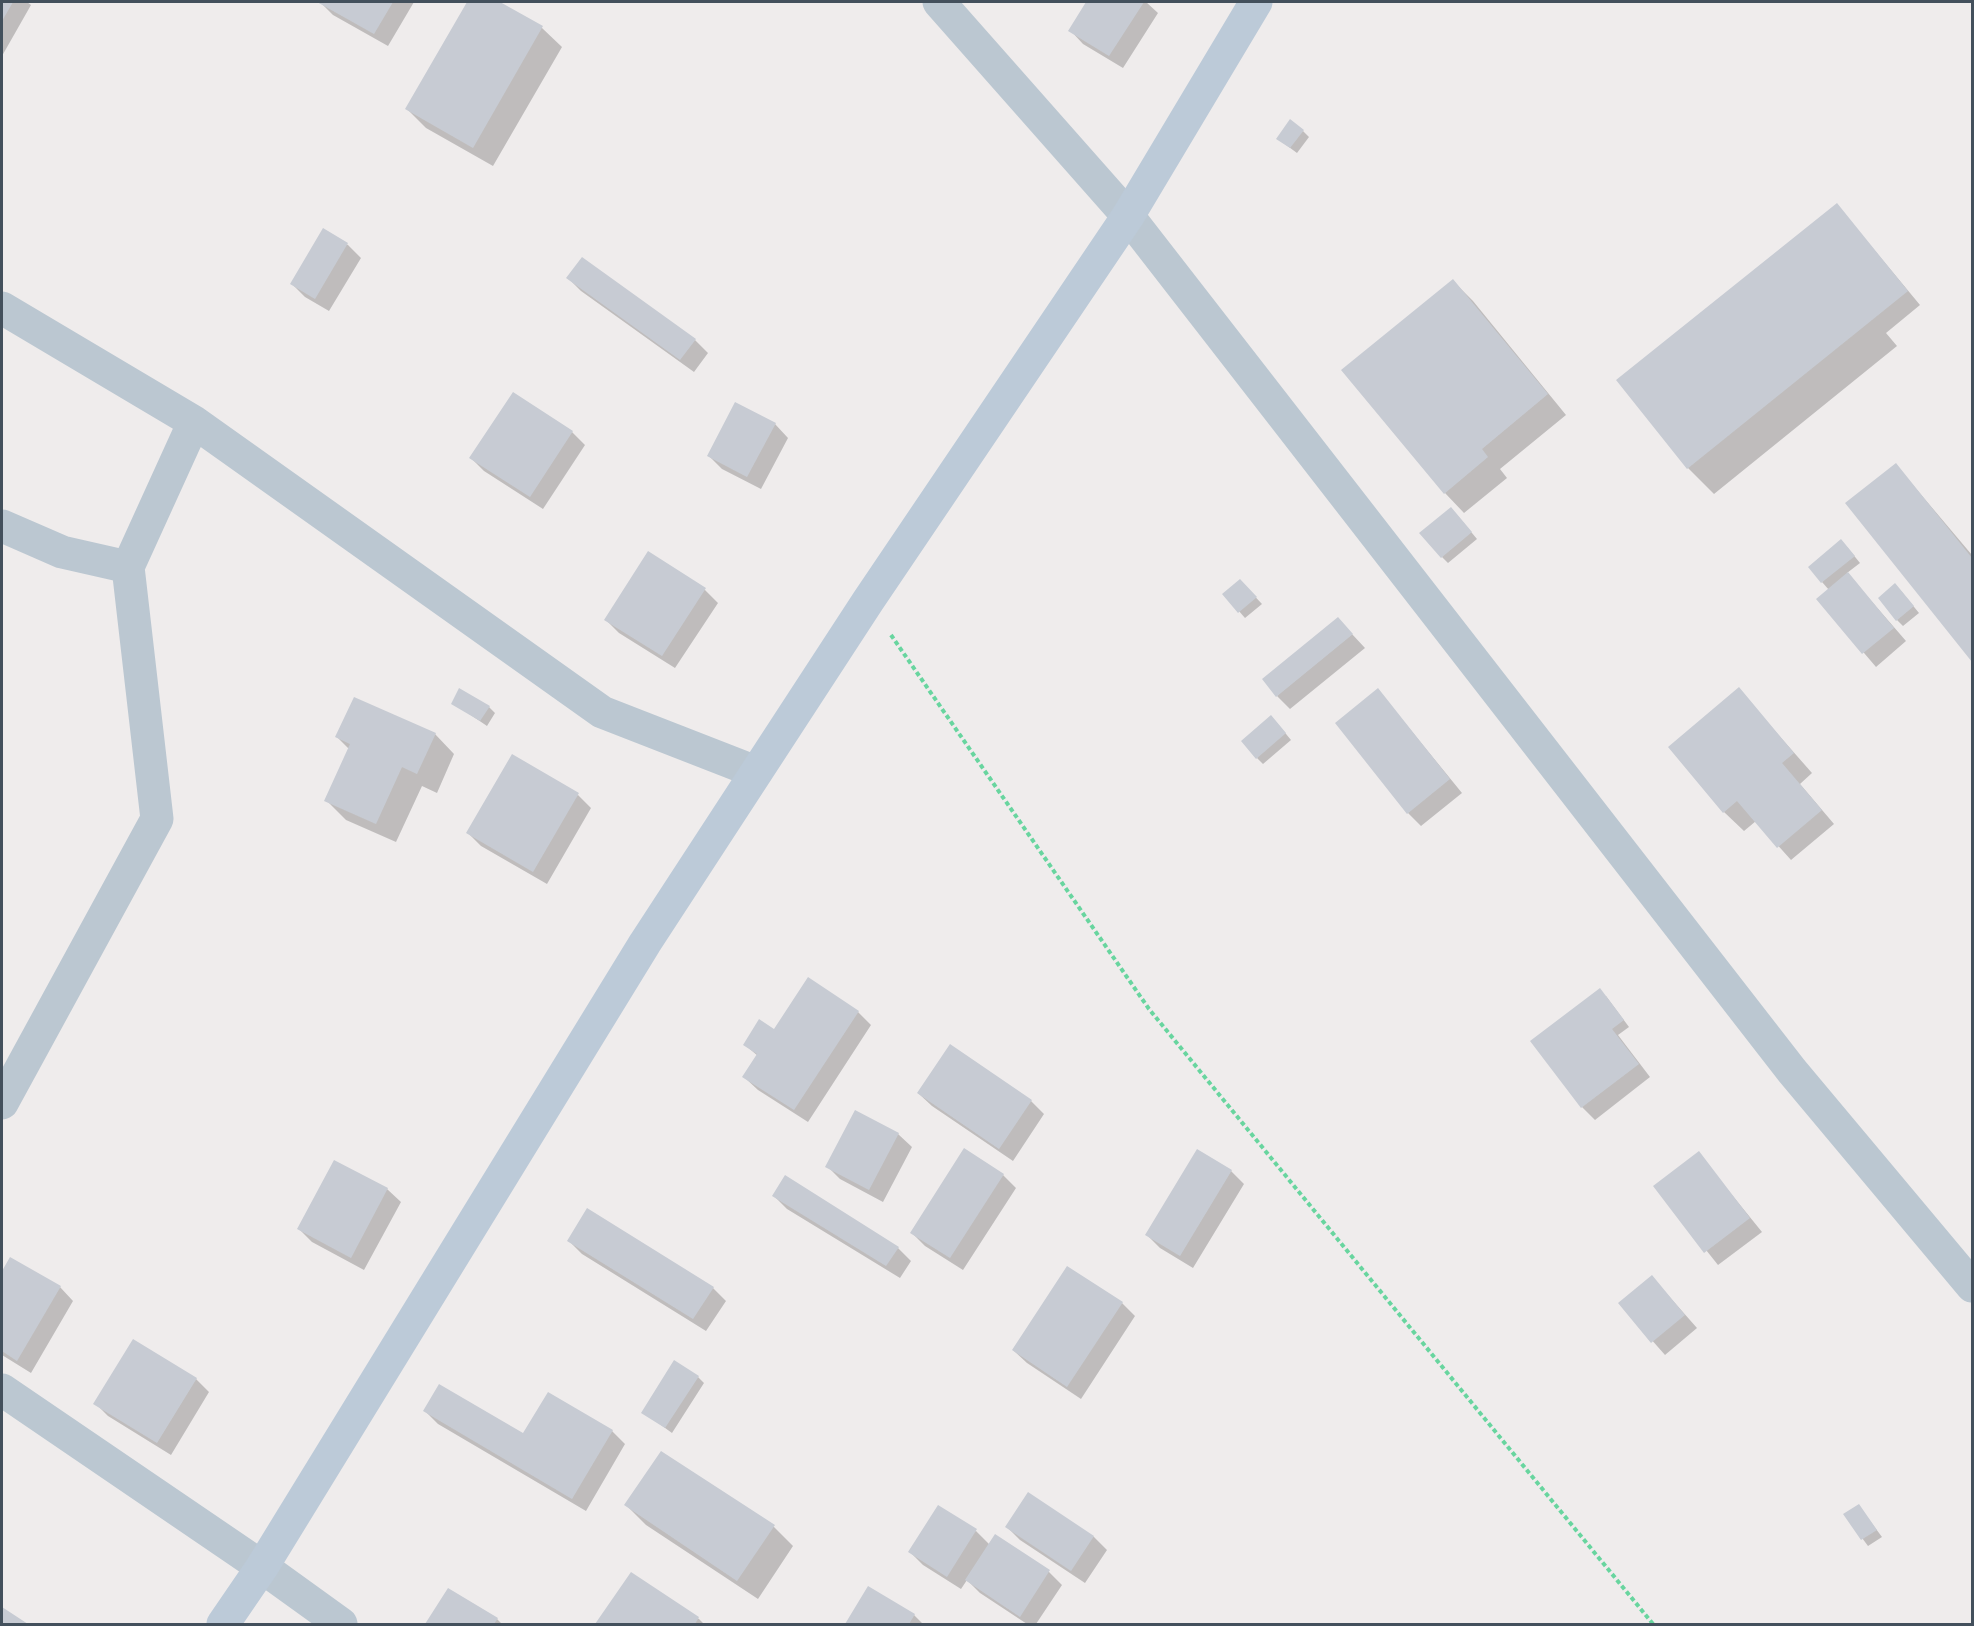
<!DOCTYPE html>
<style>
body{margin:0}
#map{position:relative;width:1974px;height:1626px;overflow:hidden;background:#efecec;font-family:"IBM Plex Sans",sans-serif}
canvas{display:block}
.frame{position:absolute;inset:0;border:3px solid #43505c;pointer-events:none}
</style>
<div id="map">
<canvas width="1974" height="1626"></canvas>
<div class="frame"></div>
</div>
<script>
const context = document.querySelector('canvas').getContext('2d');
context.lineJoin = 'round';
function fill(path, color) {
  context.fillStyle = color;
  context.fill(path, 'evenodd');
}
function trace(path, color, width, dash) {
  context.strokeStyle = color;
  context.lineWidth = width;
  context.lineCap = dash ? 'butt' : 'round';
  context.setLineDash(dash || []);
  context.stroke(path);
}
const shadow = new Path2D(`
 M2,2H27L31,5L2,56Z
 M320,2H414L388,46L333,15Z
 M468,2H497L542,28L562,47L493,166L426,128L407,109Z
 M1088,2H1146L1158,13L1123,68L1083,44L1070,30Z
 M1303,131L1309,137L1297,153L1278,139Z
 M1837,205L1920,305L1886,333L1897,346L1714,494L1688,468L1619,381Z
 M324,230L348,245L361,258L329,311L305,297L292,284Z
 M568,278L695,340L708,353L694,372L581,291Z
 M1453,281L1473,301L1566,415L1500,469L1507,478L1464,513L1445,493Z
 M775,424L788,438L761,489L722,469L709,456Z
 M572,432L585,445L543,509L484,471L471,458Z
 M1896,465L1972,555V660L1847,504Z
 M1457,515L1477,539L1448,563L1442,557Z
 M1847,547L1860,563L1847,573L1906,641L1876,667L1818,599L1829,590L1822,582Z
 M649,553L705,590L718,603L675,668L619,633L606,620Z
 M1246,587L1262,604L1245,618L1224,594Z
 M1901,591L1919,613L1903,626L1897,620Z
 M1338,619L1365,648L1290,709L1277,696Z
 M1738,689L1812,773L1800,784L1834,824L1791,860L1756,821L1744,831L1724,812Z
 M1378,690L1462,793L1421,826L1408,813Z
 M453,703L489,707L495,713L487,726Z
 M1277,723L1291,740L1263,764L1257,758Z
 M435,734L454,754L437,793L422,786L396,842L346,820L326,800L349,749L337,737Z
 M578,795L591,808L547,884L481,846L468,833Z
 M1606,996L1629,1027L1618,1035L1650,1077L1595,1120L1582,1107Z
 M858,1012L871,1025L808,1122L758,1090L744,1077L758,1056L745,1045L774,1031Z
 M918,1093L1031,1101L1044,1114L1013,1161L932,1106Z
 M856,1112L898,1134L912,1147L883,1202L840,1179L827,1166Z
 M1698,1153L1762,1232L1718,1265L1655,1186Z
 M335,1162L387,1189L401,1202L364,1270L312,1242L299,1229Z
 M1231,1171L1244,1184L1193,1268L1160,1248L1147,1235Z
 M1003,1175L1016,1188L963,1270L925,1246L912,1233Z
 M774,1196L898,1248L911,1261L900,1278L787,1209Z
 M569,1241L713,1288L726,1301L706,1331L582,1254Z
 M11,1259L60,1287L73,1301L31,1373L2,1355V1274Z
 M1652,1277L1697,1328L1665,1355L1620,1304Z
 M1122,1303L1135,1316L1081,1399L1027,1363L1013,1350Z
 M698,1377L704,1383L672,1433L643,1412Z
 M196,1379L209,1392L171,1455L108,1416L95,1403Z
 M425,1411L524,1435L612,1431L625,1444L586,1511L438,1424Z
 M1028,1495L1094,1537L1107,1550L1085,1583L1020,1540L1007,1527Z
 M626,1505L774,1527L793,1546L758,1599L646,1525Z
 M1859,1506L1882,1537L1868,1546L1845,1515Z
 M976,1531L990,1545L996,1536L1049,1572L1062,1585L1036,1624H1027L980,1593L967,1580L961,1589L923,1565L910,1552Z
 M631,1574L699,1619L704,1624H597Z
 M869,1588L914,1615L923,1624H847Z
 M448,1590L497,1619L502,1624H427Z
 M2,1609L25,1624H2Z`);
const building = new Path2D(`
 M2,2H13L2,21Z
 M317,2H393L374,34Z
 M467,2H500L543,26L473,148L405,109Z
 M1086,2H1144L1109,56L1068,31Z
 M1290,119L1304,130L1290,148L1276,139Z
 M1837,203L1908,291L1687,469L1616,380Z
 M323,228L348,243L315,299L290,284Z
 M582,257L696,339L680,360L566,278Z
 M1453,279L1548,394L1482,449L1488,457L1444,494L1341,370Z
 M513,392L573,431L530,497L469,458Z
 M735,402L776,423L747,477L707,456Z
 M1896,463L1972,558V662L1845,503Z
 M1451,507L1472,532L1441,558L1419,533Z
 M1841,539L1855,556L1821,583L1808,567Z
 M648,551L706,588L662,656L604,620Z
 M1848,572L1894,628L1862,654L1816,599Z
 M1240,579L1257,597L1238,613L1222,594Z
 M1895,583L1914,606L1896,621L1878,598Z
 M1338,617L1353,634L1276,697L1262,679Z
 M1739,687L1794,753L1782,763L1822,810L1777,848L1737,801L1723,813L1668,747Z
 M459,688L490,706L480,721L451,704Z
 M1378,688L1450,779L1407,814L1335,723Z
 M354,697L436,733L417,774L402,767L376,824L324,801L350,744L335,737Z
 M1271,715L1286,733L1256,759L1241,741Z
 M512,754L579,793L533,872L466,833Z
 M808,977L859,1011L794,1110L742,1077L757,1054L743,1045L759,1019L774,1029Z
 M1600,988L1624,1020L1612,1029L1639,1064L1581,1108L1530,1041Z
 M950,1044L1032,1100L999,1149L917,1093Z
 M855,1110L899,1133L869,1190L825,1167Z
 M964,1148L1004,1174L950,1258L910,1233Z
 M1197,1149L1232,1170L1180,1256L1145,1235Z
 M1699,1151L1750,1218L1704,1253L1653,1186Z
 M334,1160L388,1188L351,1258L297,1229Z
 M785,1175L899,1247L886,1266L772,1196Z
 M587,1208L714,1287L693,1319L567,1241Z
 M10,1257L61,1286L17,1361L2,1351V1271Z
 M1067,1266L1123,1302L1067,1387L1012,1350Z
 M1652,1275L1685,1315L1651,1343L1618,1303Z
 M133,1339L197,1378L157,1443L93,1404Z
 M674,1360L699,1376L665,1428L641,1413Z
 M439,1384L523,1433L548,1392L613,1430L572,1499L423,1411Z
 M661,1451L775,1525L737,1581L624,1505Z
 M1028,1492L1094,1536L1071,1571L1005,1527Z
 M1859,1504L1877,1530L1861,1540L1843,1514Z
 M938,1505L977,1529L947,1577L908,1552Z
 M995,1534L1050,1570L1020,1617L965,1580Z
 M631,1572L699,1617L695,1624H595Z
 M868,1586L915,1614L909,1624H845Z
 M448,1588L498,1618L494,1624H425Z
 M2,1607L28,1624H2Z`);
const path = new Path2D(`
 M891,635L1149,1009L1653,1624`);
const street = new Path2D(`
 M939,2L1128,216L1792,1071L1972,1286
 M2,308L194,422L602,712L756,772
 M2,526L62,552L128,567
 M2,1103L157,819L128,567L194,422
 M2,1390L262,1567L341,1624`);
const secondary = new Path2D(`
 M223,1624L262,1567L645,943L868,601L1128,216L1256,2`);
fill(shadow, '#0003');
fill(building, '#c7cbd3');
trace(path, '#68d59f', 4, [4.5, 3]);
trace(street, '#bbc7d1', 33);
trace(secondary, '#bccad8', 33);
</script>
